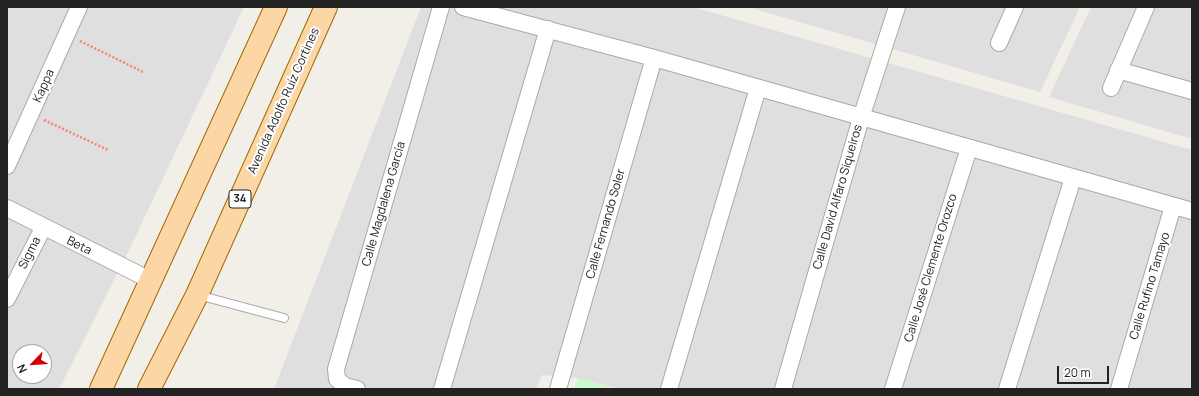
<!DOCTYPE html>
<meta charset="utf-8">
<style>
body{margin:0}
#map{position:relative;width:1199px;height:396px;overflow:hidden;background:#f2efe9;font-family:Manrope,sans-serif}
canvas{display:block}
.frame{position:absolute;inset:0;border:8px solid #222;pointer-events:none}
.north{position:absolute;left:12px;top:344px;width:40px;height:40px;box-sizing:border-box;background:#fff;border:1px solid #a7a7a7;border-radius:50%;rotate:245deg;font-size:11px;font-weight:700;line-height:16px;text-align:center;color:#222}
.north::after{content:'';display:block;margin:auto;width:14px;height:18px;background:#d40000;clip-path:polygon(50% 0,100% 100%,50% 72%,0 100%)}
.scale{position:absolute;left:1057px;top:366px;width:52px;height:18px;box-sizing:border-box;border:2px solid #222;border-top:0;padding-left:5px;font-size:12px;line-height:14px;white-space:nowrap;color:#222;-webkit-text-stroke:3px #fff;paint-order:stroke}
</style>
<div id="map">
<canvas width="1199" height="396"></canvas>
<div class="frame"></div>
<div class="north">N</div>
<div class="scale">20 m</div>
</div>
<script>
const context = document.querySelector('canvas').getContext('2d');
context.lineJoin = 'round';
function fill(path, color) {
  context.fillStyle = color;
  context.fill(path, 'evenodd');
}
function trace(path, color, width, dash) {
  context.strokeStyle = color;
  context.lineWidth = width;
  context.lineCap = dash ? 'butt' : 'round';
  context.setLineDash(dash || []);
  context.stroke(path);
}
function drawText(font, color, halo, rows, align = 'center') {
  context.font = font + ' Manrope,sans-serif';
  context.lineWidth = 4;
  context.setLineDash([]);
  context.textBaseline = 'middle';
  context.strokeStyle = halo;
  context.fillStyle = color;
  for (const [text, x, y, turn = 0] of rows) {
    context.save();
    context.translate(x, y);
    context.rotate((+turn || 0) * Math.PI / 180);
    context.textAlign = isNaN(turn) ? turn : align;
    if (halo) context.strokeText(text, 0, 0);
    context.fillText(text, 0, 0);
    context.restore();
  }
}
const residential = new Path2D(`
 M7,7H244L131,246L59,389H7ZM20,352H44V376H20Z
 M421,7H693L1192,150V389H618L578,378L542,375L536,389H274Z
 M748,7H1080L1040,92Z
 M1091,7H1192V139L1049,97Z`);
const park = new Path2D(`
 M578,378L615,389H574Z`);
const path = new Path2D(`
 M80,41L143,72
 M44,120L108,150`);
const lane = new Path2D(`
 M198,295L284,318`);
const street = new Path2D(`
 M463,7L654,58L1192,211
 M999,43L1015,7
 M1118,70L1192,91
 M1111,88L1146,7
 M7,166L79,7
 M7,208L152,281
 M7,299L43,228
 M357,389L345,386L337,379L336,369L441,7
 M442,389L548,29
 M558,389L654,58
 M669,389L758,88
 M783,389L861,118L897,7
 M893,389L969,148
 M1007,389L1073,178
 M1119,389L1173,206`);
const primary = new Path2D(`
 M101,389L276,7
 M149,389L197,295L326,7`);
const shields = [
 [240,199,22]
];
const shieldNames = [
 ["34",240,199]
];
const streetNames = [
 ["Kappa",44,86,-66],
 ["Avenida Adolfo Ruíz Cortines",284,101,-66],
 ["Calle David Alfaro Siqueiros",838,197,-74],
 ["Calle Magdalena García",384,204,-74],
 ["Calle Fernando Soler",606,224,-74],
 ["Beta",79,246,26],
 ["Sigma",30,253,-63],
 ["Calle José Clemente Orozco",931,268,-73],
 ["Calle Rufino Tamayo",1150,286,-73]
];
fill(residential, '#e0dfdf');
fill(park, '#c8facc');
trace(lane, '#a9a9a9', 10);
trace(street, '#a9a9a9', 18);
trace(primary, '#a06b00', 24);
trace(path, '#fa8072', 2.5, [2, 2]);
trace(lane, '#fff', 8);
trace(street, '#fff', 16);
trace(primary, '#fcd6a4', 22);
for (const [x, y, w] of shields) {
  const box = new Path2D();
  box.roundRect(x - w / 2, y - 9, w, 18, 3);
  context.fillStyle = '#fff';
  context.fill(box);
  trace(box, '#222', 1);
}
drawText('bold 11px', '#222', null, shieldNames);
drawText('12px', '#222', '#fff', streetNames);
</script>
